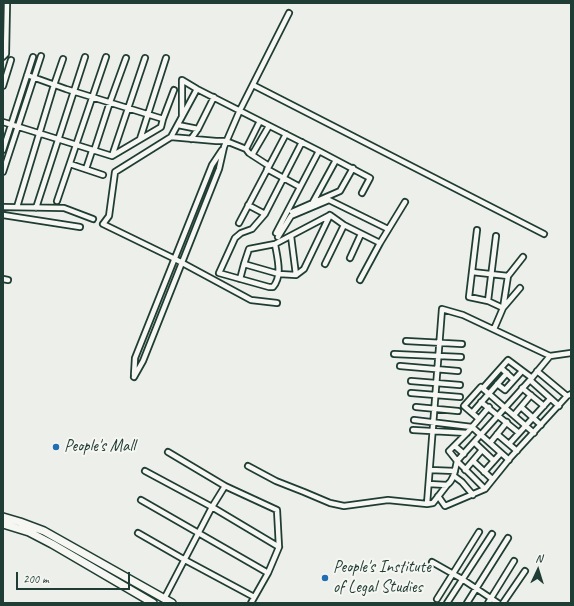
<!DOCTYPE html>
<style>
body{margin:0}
#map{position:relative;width:574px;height:606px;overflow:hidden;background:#edefea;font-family:Caveat,sans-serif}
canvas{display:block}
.frame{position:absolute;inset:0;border:4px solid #1f3d34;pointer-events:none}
.north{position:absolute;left:518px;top:550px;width:40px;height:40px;-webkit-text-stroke:3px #f6f6f2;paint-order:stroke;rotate:4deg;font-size:11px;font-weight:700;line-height:16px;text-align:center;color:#1f3d34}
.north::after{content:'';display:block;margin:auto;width:14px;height:18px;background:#1f3d34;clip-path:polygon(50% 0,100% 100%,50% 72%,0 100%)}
.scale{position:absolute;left:16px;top:572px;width:114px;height:18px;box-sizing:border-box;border:2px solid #1f3d34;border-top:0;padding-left:5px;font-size:12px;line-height:14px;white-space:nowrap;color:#1f3d34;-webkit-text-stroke:3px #f6f6f2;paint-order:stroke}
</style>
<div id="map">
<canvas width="574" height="606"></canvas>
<div class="frame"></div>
<div class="north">N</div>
<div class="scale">200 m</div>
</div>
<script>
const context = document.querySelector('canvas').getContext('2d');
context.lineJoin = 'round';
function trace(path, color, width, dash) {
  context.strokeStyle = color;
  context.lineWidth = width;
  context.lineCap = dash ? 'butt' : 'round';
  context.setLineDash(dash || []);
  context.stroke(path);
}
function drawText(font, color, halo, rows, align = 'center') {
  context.font = font + ' Caveat,sans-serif';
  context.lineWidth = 4;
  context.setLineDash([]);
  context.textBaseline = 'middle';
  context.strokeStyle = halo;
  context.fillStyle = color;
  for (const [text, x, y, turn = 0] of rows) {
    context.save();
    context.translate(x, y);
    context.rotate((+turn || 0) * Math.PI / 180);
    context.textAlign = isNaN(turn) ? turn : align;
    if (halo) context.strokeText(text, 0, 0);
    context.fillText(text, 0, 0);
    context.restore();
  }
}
const street = new Path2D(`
 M3,57L6,54L7,3
 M253,85L544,234
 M3,86L11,60
 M197,89L171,137L115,172L109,216L103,224L175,259L251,300L277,303
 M182,116V80L197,89L319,151L370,178L362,193
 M163,119L174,90
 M260,121L246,149L249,153L269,166
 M3,122L112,156L161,127L163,119L66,89L27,75
 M178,125L198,129
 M171,137L216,141H226L246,149
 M140,139L166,58
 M191,139L198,129L214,97
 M3,150L33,57
 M94,151L110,102L126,58
 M252,155L269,126
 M112,156L145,58
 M70,164L103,175
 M86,169L92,151
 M267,169L300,187
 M3,172L41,56
 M57,201L106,57
 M313,202L336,160
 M248,205L265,214
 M3,207L64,208L93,219
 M17,207L54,85L63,59
 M36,208L85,57
 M292,212L340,191L353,168
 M3,215L80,227
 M330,215L304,269L296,275L279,274L244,264L249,249L275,244L330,215L344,225L380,243
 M239,223L286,134
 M477,230L469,297L488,301L503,308L494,329
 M276,233L319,151
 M291,236L296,275
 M278,237L291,216L329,200L388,229
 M275,244C277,257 283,276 273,287H269L219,273L235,238L241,233L252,229L265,214L302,142
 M350,258L361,234
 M325,264L344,225
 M472,272L508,276
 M3,279L8,280
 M240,279L244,264
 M360,280L380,243L405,202
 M520,288L503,308L508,276L523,257
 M488,301L496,236
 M406,341L462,344
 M394,354L461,357
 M400,366L458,371
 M501,368L514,380
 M537,371L567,396
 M134,375L135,358L212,165L222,150
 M134,377L143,361L219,169L224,147L240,110L289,13
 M530,380L559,406
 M411,381L460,385
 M497,384L505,390L522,371
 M483,388L508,360L532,378
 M522,388L544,406
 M411,393L460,397
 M481,402L519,433
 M416,407L458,411
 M521,407L541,425
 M472,413L507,373
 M514,415L531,395
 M479,419L464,406L481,387L534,433
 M414,420L472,427L509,460
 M413,430L467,433
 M497,434L517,451
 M474,442L494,461
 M490,443L507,422
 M509,444L550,399
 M455,446L464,454
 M168,452L225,486L277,510L279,547L268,573L251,603
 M473,461L492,479
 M248,466L276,481L304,492L330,503L344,506L388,500L427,504L433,503L447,485C454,480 455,470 457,461L530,380L550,356
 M430,470L455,471
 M465,470L482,450
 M145,471L212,507L279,547
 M484,472L501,453
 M454,476L462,482L473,495
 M429,484L447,485
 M485,489L457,461L449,451L467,433L489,407
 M438,496L445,506L485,489L510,458L567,396L571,394
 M141,500L268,573
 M427,504L442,309L463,315L550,356L571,353
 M138,533L185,560L254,597
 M432,562L462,579L498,603
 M164,599L212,507L225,486
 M437,599L479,532
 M447,603L492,534
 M467,603L508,538
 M488,603L514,561
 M503,603L525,571`);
const primary = new Path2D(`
 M3,517L20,522L44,531L172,603
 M3,524L29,532L52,544L153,603`);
const markers = [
 [56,447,4,"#1f6fb2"],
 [325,578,4,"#1f6fb2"]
];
const poiNames = [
 ["People's Mall",64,447],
 ["People's Institute",333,568],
 ["of Legal Studies",333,588]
];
trace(street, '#1f3d34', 8);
trace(primary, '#1f3d34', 10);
trace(street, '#f6f6f2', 4.5);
trace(primary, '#f6f6f2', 7);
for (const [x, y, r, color] of markers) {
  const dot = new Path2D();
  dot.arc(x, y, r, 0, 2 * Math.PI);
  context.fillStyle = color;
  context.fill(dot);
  trace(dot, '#f6f6f2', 1.5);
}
drawText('17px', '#1f3d34', '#f6f6f2', poiNames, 'left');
</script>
